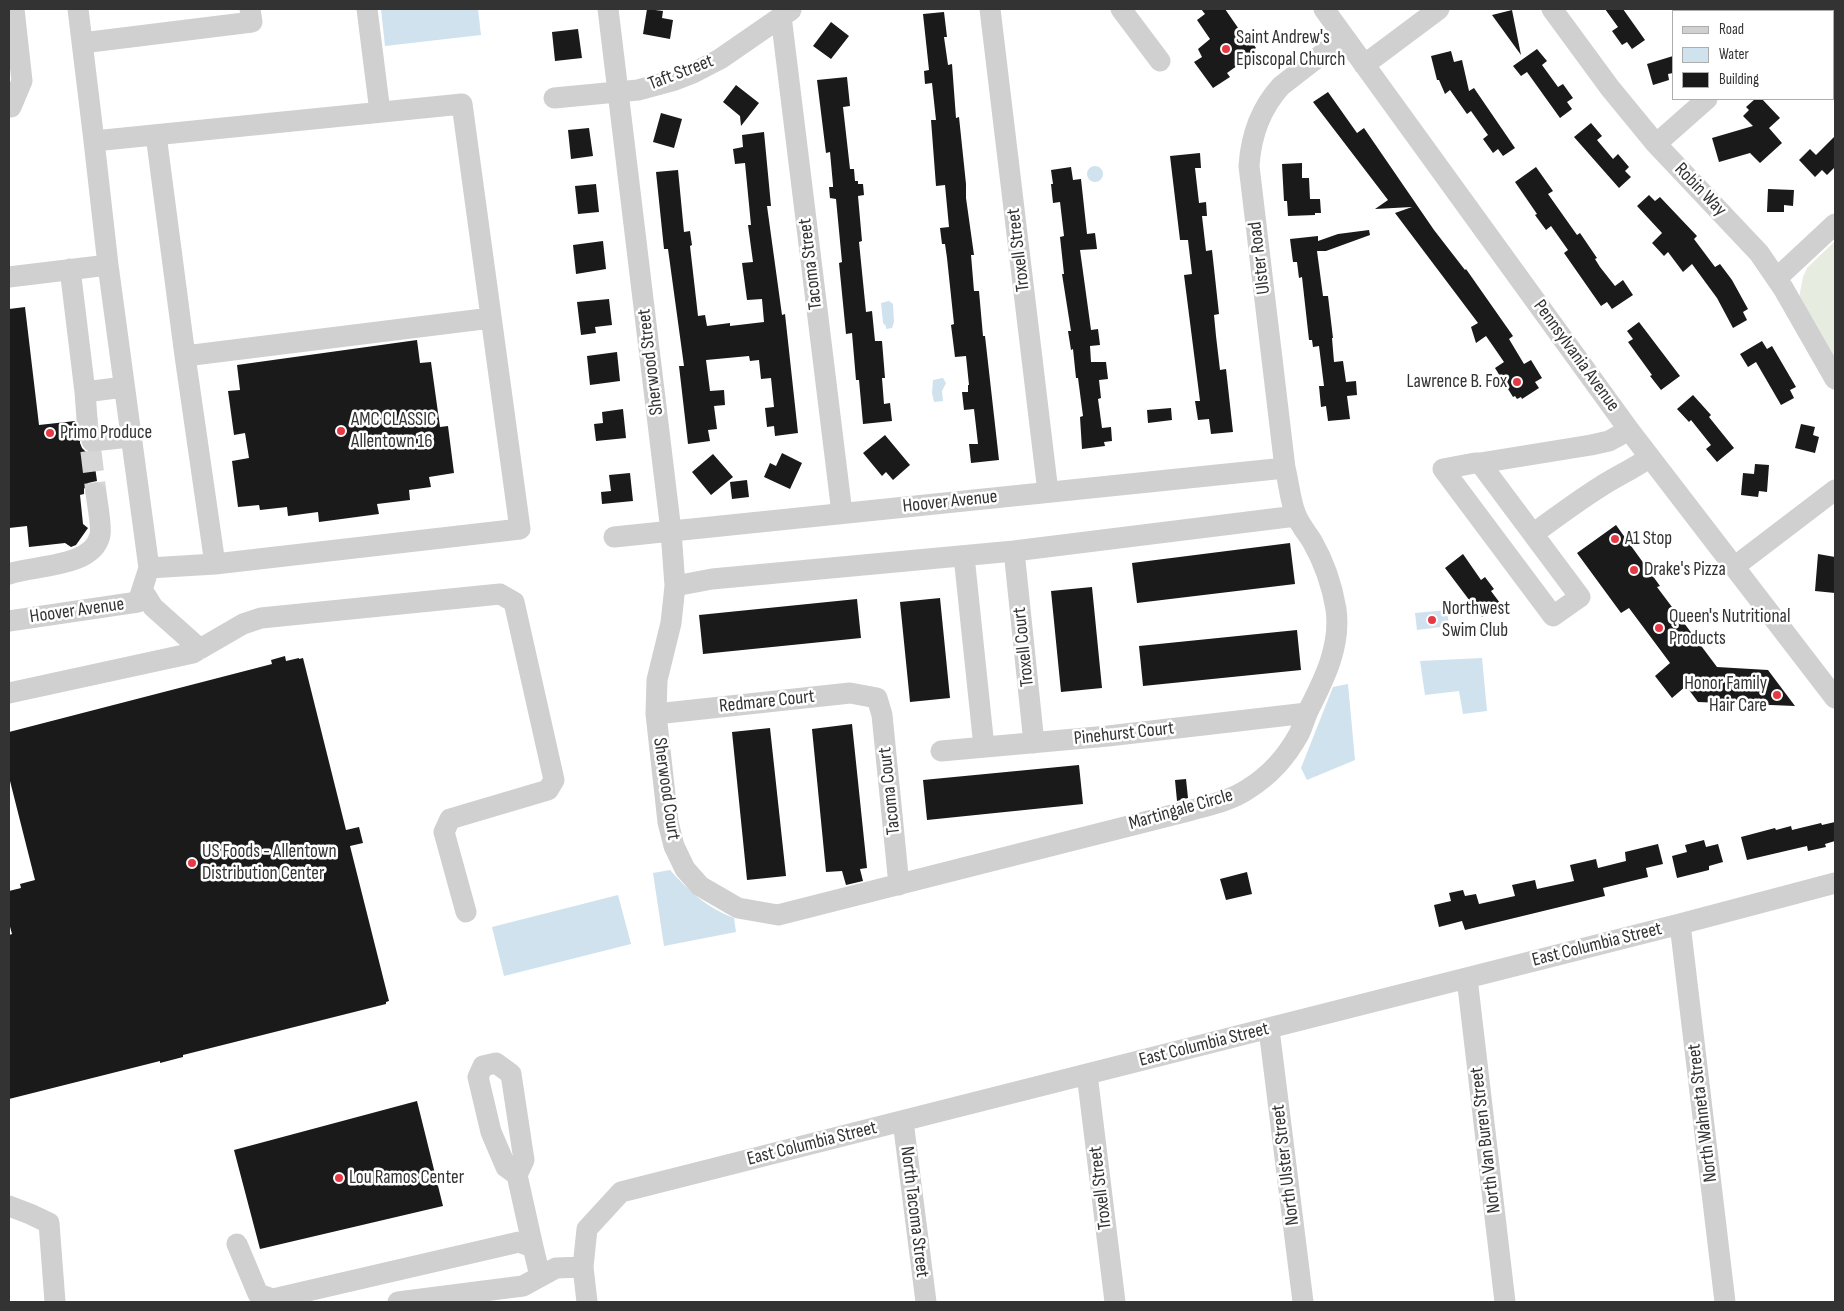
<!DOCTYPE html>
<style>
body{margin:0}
#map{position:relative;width:1844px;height:1311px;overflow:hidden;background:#fff;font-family:"Sofia Sans Condensed",sans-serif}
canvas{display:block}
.frame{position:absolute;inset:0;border:10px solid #333;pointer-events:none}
.legend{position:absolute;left:1672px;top:10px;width:162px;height:90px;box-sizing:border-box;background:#fff;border:1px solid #adadad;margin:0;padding:6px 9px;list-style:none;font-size:15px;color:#333}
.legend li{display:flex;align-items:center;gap:10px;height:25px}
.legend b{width:25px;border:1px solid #adadad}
</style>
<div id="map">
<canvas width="1844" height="1311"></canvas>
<div class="frame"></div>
<ul class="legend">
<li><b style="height:6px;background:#d0d0d0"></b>Road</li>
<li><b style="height:14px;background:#cfe2ee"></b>Water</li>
<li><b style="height:14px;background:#1a1a1a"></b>Building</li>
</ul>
</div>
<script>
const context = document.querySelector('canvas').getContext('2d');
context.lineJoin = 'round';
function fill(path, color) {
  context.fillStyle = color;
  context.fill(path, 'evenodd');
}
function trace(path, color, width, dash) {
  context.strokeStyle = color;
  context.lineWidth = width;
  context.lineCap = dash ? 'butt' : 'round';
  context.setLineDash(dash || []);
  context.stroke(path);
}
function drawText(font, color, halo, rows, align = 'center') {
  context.font = font + ' "Sofia Sans Condensed",sans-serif';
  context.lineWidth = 5;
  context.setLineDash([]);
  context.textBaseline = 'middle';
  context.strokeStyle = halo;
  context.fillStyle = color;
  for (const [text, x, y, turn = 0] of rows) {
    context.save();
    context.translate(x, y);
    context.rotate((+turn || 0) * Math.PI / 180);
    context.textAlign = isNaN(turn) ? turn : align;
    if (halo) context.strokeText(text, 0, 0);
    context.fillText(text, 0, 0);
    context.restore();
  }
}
const green = new Path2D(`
 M1835,241V360L1799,298L1803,277L1807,268Z`);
const water = new Path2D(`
 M381,9H478L481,35L385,46Z
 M1087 174a8 8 0 1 1 16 0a8 8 0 1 1-16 0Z
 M889,301L893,304L894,322L892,328L886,329V326L883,323L881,303Z
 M943,378L946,383L942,391L943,401L934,402L932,393L933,380Z
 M1447,610L1449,626L1417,630L1415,613Z
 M1482,658L1487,711L1463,714L1459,691L1425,695L1420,661Z
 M1348,684L1355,760L1307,780L1301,768L1333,687Z
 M670,870C689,891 707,908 734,918L736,932L664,946L653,873Z
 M618,895L631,944L504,976L492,927Z`);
const building = new Path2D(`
 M647,9L663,11L662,18L673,20L670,39L643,34Z
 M1201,9H1225L1243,35L1246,33L1256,48L1253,50L1255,53L1227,73L1230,77L1213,88L1194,62L1202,57L1198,49L1210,39L1197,20L1205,14Z
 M1605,9H1623L1645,40L1632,49L1627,42L1622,45L1612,31L1618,27Z
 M1512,10L1521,55L1492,15Z
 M944,12L947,37H944L948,65L952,64L956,118L959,117L966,184V198L974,255H971L974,291H979L983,336H985L999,460L971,463L969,444H978L974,409L964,410L962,392H968V385H969L966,356L955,357L951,325L954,324L947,258L945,244H942L940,228L949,227L945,185L936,186L931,120H936L932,83L925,84L924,71L929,70L923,14Z
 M831,22L849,36L831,59L813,46Z
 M578,29L582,58L555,61L552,32Z
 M1537,49L1547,61L1542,65L1558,87L1563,84L1573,98L1567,102L1572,109L1560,118L1527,72L1521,76L1513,66Z
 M1451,51L1454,62L1462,60L1469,91L1474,88L1515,148L1503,156L1498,149L1493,153L1483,139L1488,135L1471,111L1467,114L1450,90L1445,94L1439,80H1437L1431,56Z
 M1673,56V73L1668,74L1669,80L1653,85L1647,64Z
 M847,77L850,106L843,107L850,169H854L855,181H858V184H863L864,195L858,196L862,241L859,242L866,312L872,311L875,341H882L885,378H882L884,404L890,403L892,421L863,424L859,380H856L852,333L846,334L839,263L842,262L836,199L830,198L829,187H833V185L830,152L826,153L817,80Z
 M736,85L759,103L741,126L740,116L723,102Z
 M1328,92L1357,133L1364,128L1434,230L1465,270L1466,269L1513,336L1509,339L1524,364L1531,360L1542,378L1535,382L1539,388L1522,399L1521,397L1517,399L1515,396L1513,397L1495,368L1504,362L1486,336L1476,343L1471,327L1478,323L1395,213L1412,207L1375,209L1388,200L1313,102Z
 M1755,99H1762L1780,118L1769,128L1782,143L1760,163L1750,153L1719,162L1712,138L1753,126L1743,116L1749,110L1746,107Z
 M661,113L682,119L674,148L653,142Z
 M1591,123L1602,136L1597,140L1613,159L1618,154L1629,167L1625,171L1631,177L1619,188L1574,137Z
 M589,128L593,156L571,159L568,130Z
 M764,132L771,206H767L782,315L785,314L798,433L775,436L774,426L767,427L765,408L774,407L771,378L761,379L759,360L750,361L749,356L706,360L710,391L724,390L725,405L714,406L717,429L708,430L710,441L688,444L679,366H684L668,249H664L656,172L678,170L684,232L690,231L692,245L690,246L698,316L705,315L707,326L730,323V326L764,322L762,299L747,300L742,263L753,262L748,225H751L745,163L735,164L733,149L743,147L742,135Z
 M1835,136V167L1827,175L1822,170L1815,177L1799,160L1810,149L1816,155Z
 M1200,153L1201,168H1195L1199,203L1206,202L1207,216H1202L1206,251L1212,250L1219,314L1214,315L1216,336L1220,370L1226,369L1233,432L1211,434L1209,419L1198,420L1195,401H1200L1184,275L1192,274L1188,240H1180L1170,156Z
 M1302,163V178H1309L1310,199H1320L1321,213H1315V215L1288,216L1287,201H1284L1282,164Z
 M1071,167L1073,180L1081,179L1087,234L1095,233L1097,249L1080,250L1091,330L1098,329L1100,345L1090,346L1091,362H1106L1108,379L1099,380L1101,398L1098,399L1102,428L1111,427L1112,441L1104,442L1105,446L1082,449L1080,417L1083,416L1078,378H1076L1073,349L1071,350L1068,331H1071L1062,274H1064L1060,237L1064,236L1060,202L1053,203L1051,184H1053L1051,170Z
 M1536,167L1553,191L1548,194L1577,235L1580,233L1597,258L1595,259L1600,267L1615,286L1623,280L1633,295L1612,309L1607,302L1601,306L1564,253L1568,250L1551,226L1546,230L1535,215L1537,214L1515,182Z
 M596,184L599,212L578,214L575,186Z
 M1768,189L1794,190L1793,206L1784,205V212H1767Z
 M1649,195L1655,201L1660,197L1697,236L1694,239L1715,267L1720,264L1732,280L1748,309L1743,312L1747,320L1733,328L1717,298L1692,264L1683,272L1668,252L1664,256L1652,243L1662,233L1637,206Z
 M1369,230L1370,235L1326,251H1317L1323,296H1328L1333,338H1332L1334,362L1343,361L1346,382L1356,381L1357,395L1347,396L1350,419L1328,421L1326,406L1321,407L1319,386H1324L1319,346L1313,347L1312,340H1309L1302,277L1299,278L1297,262H1293L1290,239L1318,236V241L1338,234Z
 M603,241L606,269L576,274L573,245Z
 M609,299L612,325L595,327L596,333L581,335L577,302Z
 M25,307L39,425L75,421L77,426L85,431L80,436V443L82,448L86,452L93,453L97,481L88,483L84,489V494L80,495L83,524L88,528L76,545L71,547L65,543L29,547L27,526L9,528V309Z
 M1639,322L1680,376L1661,390L1650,376L1652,375L1628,342L1633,339L1627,331Z
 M417,340L420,363L431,362L440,427L448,426L454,473L429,477L431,487L409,490L410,500L377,504L379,514L319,522L318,512L288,516L287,507L260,510L259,505L238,507L232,461L249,458L245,433L234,435L228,391L240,390L237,365Z
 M1762,341L1767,349L1772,346L1796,387L1790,390L1794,398L1781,405L1756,362L1748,367L1740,354Z
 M617,352L620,381L590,385L587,356Z
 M1693,395L1711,415L1709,417L1734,448L1717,462L1706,449L1711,445L1691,420L1689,422L1677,409Z
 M1171,408L1172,420L1148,423L1147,410Z
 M623,409L626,438L596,441L594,424L603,423L602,412Z
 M1801,424L1815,427L1813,435L1819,437L1815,453L1795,448Z
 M885,435L910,465L893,480L886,472L882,476L863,453Z
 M782,453L802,463L790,489L764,477L770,463L776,466Z
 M713,454L733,477L711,495L692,472Z
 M1755,464L1769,465L1767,492L1759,491L1758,497L1741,495L1743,473L1754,474Z
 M630,473L633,501L602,504L601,492L611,491L609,475Z
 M747,480L749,497L732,499L730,482Z
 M1616,525L1660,586L1657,587L1717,667L1768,670L1795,706L1698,702L1686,686L1672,698L1655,676L1670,663L1629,608L1621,613L1577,553Z
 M1290,543L1295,584L1137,603L1132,563Z
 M1463,554L1481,580L1485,577L1494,589L1491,591L1500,603L1482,617L1445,568Z
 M1818,554L1835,557V593L1815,591Z
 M1092,587L1102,688L1061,692L1051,591Z
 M940,598L950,698L910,702L900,602Z
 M857,599L861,638L703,654L699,615Z
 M1297,630L1301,670L1143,686L1139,646Z
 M285,656L286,661L299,658V659L303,658L346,830L359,827L363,843L350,846L389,1001L386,1002V1004L183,1055V1057L160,1063V1061L9,1099V935L12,934L9,923V891L21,888L20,884L35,880L9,777V732L272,664L271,660Z
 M852,724L867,868L860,869L863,881L846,885L842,871L826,872L812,729Z
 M770,728L786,876L747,880L732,732Z
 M1079,765L1083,804L927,820L923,780Z
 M1186,779L1188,798L1177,801L1175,780Z
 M1835,822V841L1825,844L1826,847L1808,851L1807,846L1747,860L1741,837L1775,828L1776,830L1791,826L1792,830L1821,823L1822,825Z
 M1704,840L1706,847L1718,844L1723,862L1709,866V870L1677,878L1672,856L1687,852L1685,845Z
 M1658,844L1663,864L1646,868L1648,877L1603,888L1605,896L1465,930L1462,921L1439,927L1434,905L1451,901L1449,893L1463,890L1465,896L1476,894L1479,904L1515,896L1512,885L1535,880L1537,889L1574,881L1570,865L1596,859L1598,868L1626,861L1625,852Z
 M1247,872L1252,894L1226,900L1220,879Z
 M417,1101L443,1206L260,1249L234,1150Z`);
const minorTunnel = new Path2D(`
 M87,419L96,493`);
const minor = new Path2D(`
 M78,9L94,141
 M367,9L380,112
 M608,9L671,531L675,586L671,623L657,680L656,714L668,822L674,846L685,869L700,886L738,908L778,915L1192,810C1210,805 1232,800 1248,789C1269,776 1287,756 1299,734C1303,726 1305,717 1309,709C1325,678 1341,645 1336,609C1332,585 1324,562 1312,541C1307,533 1300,525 1296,515C1290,501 1289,483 1285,468L1249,166C1251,135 1260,109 1281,86L1344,37
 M990,9L1048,492
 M1121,9L1160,61
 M1324,9L1629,430L1835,698
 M1552,9L1610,88L1656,144L1759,253L1783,288L1835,379
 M1798,11L1799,9
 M781,16L842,513
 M82,43L252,22L250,9
 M1364,65L1439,9
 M554,98L638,90L675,80L693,73L720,59L791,10
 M9,107H11L22,81L14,9
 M156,135L185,356L215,564
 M1656,144L1707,99
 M70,269L85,392L124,387
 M9,277L108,265
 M1777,278L1835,224
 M185,356L491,318
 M85,392L87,419
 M92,441L130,437
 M1480,463L1580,597L1553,616L1443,469L1475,463H1480L1591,445L1609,441L1629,430
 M1533,534C1556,517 1579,500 1603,485C1619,475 1635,468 1650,457
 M614,537L1285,468
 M1014,551L1034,743
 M964,556L984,747
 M1734,567L1835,490
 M9,574C34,565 93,568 100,535C102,527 97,502 96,493
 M675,586L712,579L1014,551L1296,516
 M143,591L153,607L200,649
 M9,621L138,602L149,568L108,265L94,141L462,104L520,529L215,564L149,568
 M9,693L193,653L243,624L261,618L500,594L514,602L554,780L548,790L450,819L444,832L466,912
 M656,714L850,693L877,698L882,715L899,885
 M941,751L1108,736L1307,713
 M1680,924L1725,1302
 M1467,978L1505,1302
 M1269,1029L1303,1302
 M1087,1074L1115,1302
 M903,1121L926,1302
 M517,1175L506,1167L491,1132L478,1077L483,1066L496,1063L511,1074L524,1160L517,1175L533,1247
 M9,1206L30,1214L49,1223L55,1302
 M237,1244L258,1294L281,1302
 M273,1299L519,1242L533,1247L540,1276
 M398,1302L523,1286L556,1268L583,1267
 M587,1302L583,1267L587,1229L621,1192L1680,924L1835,883`);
const markers = [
 [1226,49,5,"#e63946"],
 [1517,382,5,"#e63946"],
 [341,431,5,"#e63946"],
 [50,433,5,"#e63946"],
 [1615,539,5,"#e63946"],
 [1634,570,5,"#e63946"],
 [1432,620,5,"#e63946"],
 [1659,628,5,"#e63946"],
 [1777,695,5,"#e63946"],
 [192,863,5,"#e63946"],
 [339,1178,5,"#e63946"]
];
const poiNames = [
 ["Saint Andrew's",1236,38],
 ["Episcopal Church",1236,60],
 ["Lawrence B. Fox",1507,382,"right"],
 ["AMC CLASSIC",351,420],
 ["Allentown 16",351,442],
 ["Primo Produce",60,433],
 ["A1 Stop",1625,539],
 ["Drake's Pizza",1644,570],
 ["Northwest",1442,609],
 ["Swim Club",1442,631],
 ["Queen's Nutritional",1669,617],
 ["Products",1669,639],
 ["Honor Family",1767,684,"right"],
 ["Hair Care",1767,706,"right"],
 ["US Foods - Allentown",202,852],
 ["Distribution Center",202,874],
 ["Lou Ramos Center",349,1178]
];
const streetNames = [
 ["Taft Street",681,73,-21],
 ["Robin Way",1700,190,46],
 ["Troxell Street",1019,250,-97],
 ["Ulster Road",1260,258,-97],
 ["Tacoma Street",811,264,-97],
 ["Pennsylvania Avenue",1576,356,54],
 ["Sherwood Street",651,362,-97],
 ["Hoover Avenue",950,502,-6],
 ["Hoover Avenue",77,611,-8],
 ["Troxell Court",1024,647,-96],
 ["Redmare Court",767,702,-6],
 ["Pinehurst Court",1124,734,-6],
 ["Sherwood Court",666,789,82],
 ["Tacoma Court",890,791,-96],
 ["Martingale Circle",1181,810,-16],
 ["East Columbia Street",1597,945,-14],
 ["East Columbia Street",1204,1045,-14],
 ["North Wahneta Street",1703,1113,-97],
 ["North Van Buren Street",1486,1140,-97],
 ["East Columbia Street",812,1144,-14],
 ["North Ulster Street",1286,1165,-97],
 ["Troxell Street",1101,1188,-97],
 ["North Tacoma Street",914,1212,83]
];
fill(green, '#e6ecdf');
fill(water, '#cfe2ee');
fill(building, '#1a1a1a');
trace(minorTunnel, '#d6d6d6', 21, [21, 11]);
trace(minor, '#d0d0d0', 21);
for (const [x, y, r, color] of markers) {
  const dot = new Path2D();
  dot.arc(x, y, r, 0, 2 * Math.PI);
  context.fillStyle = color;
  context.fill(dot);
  trace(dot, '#fff', 2);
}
drawText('19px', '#333', '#fff', poiNames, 'left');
drawText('19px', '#333', '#fff', streetNames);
</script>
